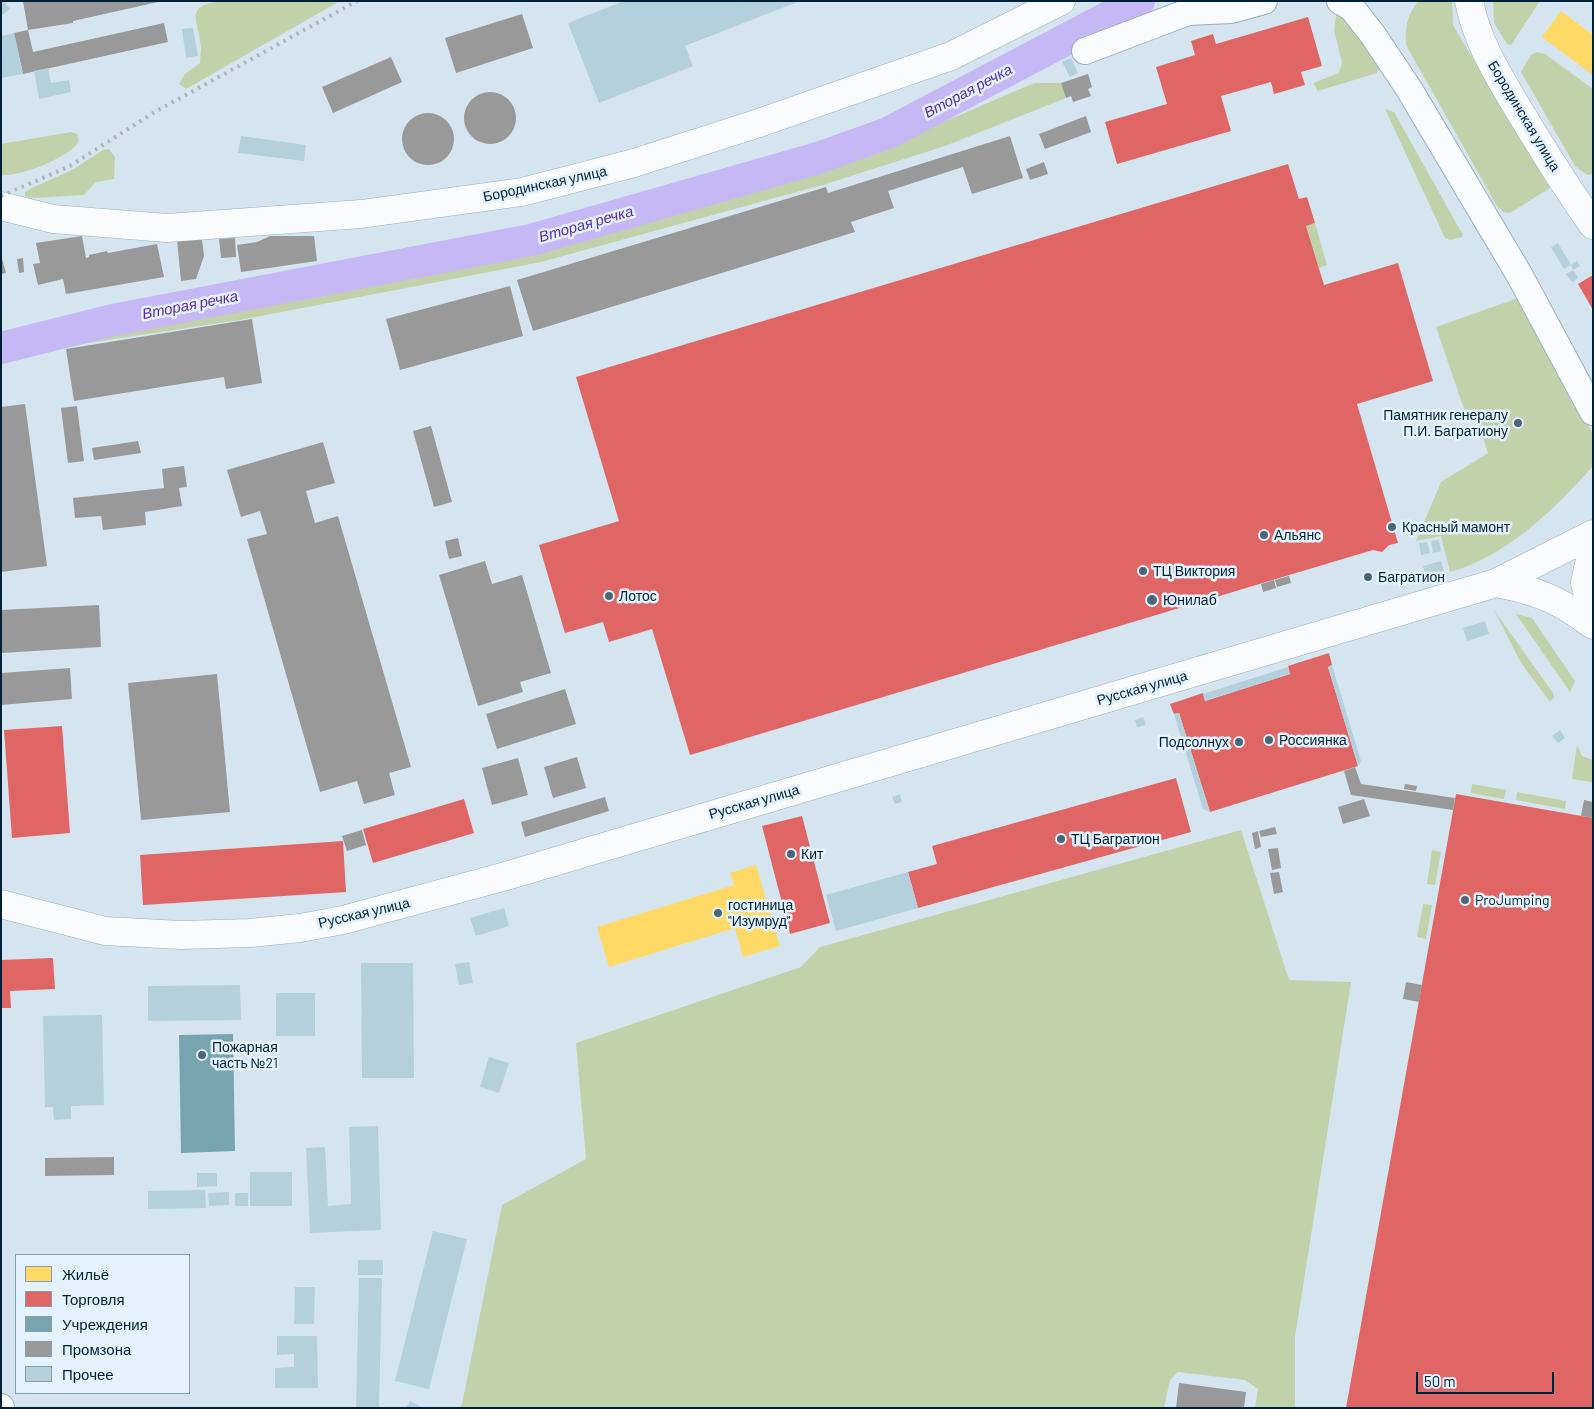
<!DOCTYPE html>
<meta charset="utf-8">
<style>
body{margin:0}
#map{position:relative;width:1594px;height:1409px;overflow:hidden;background:#d5e5f0;font-family:Barlow,sans-serif}
canvas{display:block}
.frame{position:absolute;inset:0;border:2px solid #002135;pointer-events:none}
.legend{position:absolute;left:15px;top:1254px;width:175px;height:140px;box-sizing:border-box;background:#e3f2fd;border:1px solid #889ead;margin:0;padding:6px 9px;list-style:none;font-size:15px;color:#002135}
.legend li{display:flex;align-items:center;gap:10px;height:25px}
.legend b{width:25px;border:1px solid #889ead}
.scale{position:absolute;left:1416px;top:1372px;width:138px;height:22px;box-sizing:border-box;border:2px solid #002135;border-top:0;padding-left:6px;font-size:15px;line-height:18px;white-space:nowrap;color:#002135;-webkit-text-stroke:4px #e3f2fd;paint-order:stroke}
</style>
<div id="map">
<canvas width="1594" height="1409"></canvas>
<div class="frame"></div>
<ul class="legend">
<li><b style="height:14px;background:#ffd966"></b>Жильё</li>
<li><b style="height:14px;background:#e06666"></b>Торговля</li>
<li><b style="height:14px;background:#76a5af"></b>Учреждения</li>
<li><b style="height:14px;background:#999"></b>Промзона</li>
<li><b style="height:14px;background:#b4d0dc"></b>Прочее</li>
</ul>
<div class="scale">50 m</div>
</div>
<script>
const context = document.querySelector('canvas').getContext('2d');
context.lineJoin = 'round';
function fill(path, color) {
  context.fillStyle = color;
  context.fill(path, 'evenodd');
}
function trace(path, color, width, dash) {
  context.strokeStyle = color;
  context.lineWidth = width;
  context.lineCap = dash ? 'butt' : 'round';
  context.setLineDash(dash || []);
  context.stroke(path);
}
function drawText(font, color, halo, rows, align = 'center') {
  context.font = font + ' Barlow,sans-serif';
  context.lineWidth = 5;
  context.setLineDash([]);
  context.textBaseline = 'middle';
  context.strokeStyle = halo;
  context.fillStyle = color;
  for (const [text, x, y, turn = 0] of rows) {
    context.save();
    context.translate(x, y);
    context.rotate((+turn || 0) * Math.PI / 180);
    context.textAlign = isNaN(turn) ? turn : align;
    if (halo) context.strokeText(text, 0, 0);
    context.fillText(text, 0, 0);
    context.restore();
  }
}
const green = new Path2D(`
 M224,1H340L186,89L179,84L185,74L200,63C200,58 201,52 201,47C198,18 183,5 224,1Z
 M1418,1H1452L1453,25L1550,188L1510,213L1503,212L1497,206L1406,45C1405,28 1407,15 1418,1Z
 M1493,1H1540L1511,45L1507,44L1494,23Z
 M1337,11L1364,41L1379,68L1377,73L1318,91L1313,83L1339,73L1342,62L1334,30Z
 M1537,52L1545,54L1593,89L1592,174L1587,175L1575,166L1521,72L1531,55Z
 M1034,83H1061L1066,98L945,146L826,184L541,262L240,320L41,350L46,342L530,252L824,168L899,141Z
 M1385,109L1394,112L1463,235L1462,237L1450,240L1445,238Z
 M71,132L77,134C78,138 80,141 77,144C66,159 18,177 1,175V144Z
 M109,149L115,157L114,179L96,182L84,195L31,198L25,196V192L30,189L72,170L103,150Z
 M1315,223L1327,265L1319,268L1306,226Z
 M1521,297L1593,434V466C1556,508 1506,557 1450,572L1441,536L1416,541L1441,482L1488,453L1475,414L1466,415L1436,327Z
 M1494,610L1553,693L1554,697L1550,702L1521,663Z
 M1516,614L1532,618L1575,681L1570,692Z
 M1577,745L1582,756L1593,760L1592,782L1572,779Z
 M1472,784L1506,790L1504,799L1471,793Z
 M1517,792L1566,801L1565,809L1516,800Z
 M1241,830L1289,980L1351,982L1295,1337V1408H1255L1258,1389L1245,1380L1178,1372L1170,1380L1164,1408H459L462,1404L502,1205L586,1159L576,1043L801,967L820,947Z
 M1432,850L1441,852L1435,885L1427,884Z
 M1423,904L1432,905L1426,939L1417,937Z`);
const homes = new Path2D(`
 M1561,11L1593,35V75L1542,37Z
 M756,865L780,946L743,957L735,928L609,967L597,927L734,885L730,873Z`);
const shops = new Path2D(`
 M1308,17L1322,66L1301,72L1305,85L1274,94L1271,82L1221,96L1231,131L1117,164L1105,122L1167,104L1156,67L1195,55L1191,41L1213,34L1216,44Z
 M1288,164L1299,199L1307,197L1315,223L1306,226L1324,285L1398,263L1433,381L1357,404L1398,543L1389,545L1382,552L1373,550L1346,558L690,755L652,629L609,642L603,622L565,633L539,545L619,521L576,377Z
 M1593,275V310L1578,284Z
 M1329,653L1332,665L1328,667L1358,766L1210,812L1179,713L1174,714L1170,704L1203,693L1205,701L1290,674L1288,666Z
 M62,726L70,833L12,838L4,730Z
 M1176,778L1191,832L918,908L908,872L937,864L932,846Z
 M1456,794L1593,818V1408H1346Z
 M464,799L474,833L373,863L363,829Z
 M802,816L830,923L790,934L762,826Z
 M343,841L346,892L143,905L140,855Z
 M53,958L55,989L10,991L11,1008H1V960Z`);
const public = new Path2D(`
 M233,1034L235,1151L181,1153L179,1035Z`);
const industry = new Path2D(`
 M23,1H158V2L73,21V23L28,30Z
 M522,14L533,48L456,73L445,38Z
 M164,23L168,42L23,74L14,33L28,30L33,52Z
 M391,57L402,82L333,113L322,87Z
 M1088,74L1092,87L1088,89L1091,96L1073,102L1071,96L1066,98L1061,83Z
 M464 118a26 26 0 1 1 52 0a26 26 0 1 1-52 0Z
 M402 139a26 26 0 1 1 52 0a26 26 0 1 1-52 0Z
 M1086,116L1091,132L1045,149L1039,134Z
 M1010,136L1023,178L972,194L963,167L888,191L894,208L851,222L855,232L533,331L517,280L826,187L828,193Z
 M1044,162L1048,174L1030,180L1026,169Z
 M82,236L86,258L89,257V255L107,251L108,253L157,244L164,277L66,294L63,279L38,285L33,264L40,263L36,243Z
 M270,236H314L317,261L241,272L237,245L257,242Z
 M235,238L236,257L221,258L219,239Z
 M202,239L204,256L196,279L181,281L177,240Z
 M1,255L6,273L1,274Z
 M23,258L24,272L19,273L17,259Z
 M510,286L523,336L400,370L386,319Z
 M252,319L262,383L226,389L224,377L74,401L66,349Z
 M25,404L47,566L1,572V407Z
 M77,406L84,461L68,463L61,408Z
 M431,426L452,502L434,507L413,431Z
 M138,441L141,453L94,460L92,448Z
 M323,442L335,483L306,491L315,523L338,516L411,767L389,773L395,795L364,804L357,781L320,792L247,539L267,534L260,511L241,517L227,470Z
 M184,466L187,487L179,488L182,506L145,512L146,525L103,530L101,516L75,518L73,498L164,488L162,469Z
 M458,538L462,556L449,559L445,541Z
 M485,561L492,584L522,575L551,673L520,682L523,692L478,706L439,575Z
 M1289,576L1291,583L1277,587L1275,580Z
 M1274,580L1276,588L1263,592L1261,584Z
 M99,605L101,647L1,653V610Z
 M70,668L72,699L1,705V673Z
 M217,674L230,812L141,820L128,683Z
 M565,689L576,724L497,749L486,714Z
 M577,757L586,788L553,798L544,767Z
 M518,758L528,795L492,805L482,768Z
 M1355,767L1361,784L1455,798L1453,810L1351,795L1344,771Z
 M1405,784L1417,786L1416,791L1404,789Z
 M605,797L609,811L525,837L521,822Z
 M1364,799L1370,816L1343,824L1338,807Z
 M1584,800L1593,802V818L1581,816Z
 M1275,827L1277,834L1261,837L1259,831Z
 M362,830L366,845L347,851L342,836Z
 M1258,831L1261,847L1255,849L1252,833Z
 M1278,848L1281,868L1272,870L1268,849Z
 M1279,872L1283,892L1274,894L1270,873Z
 M1406,982L1422,985L1419,1002L1403,999Z
 M114,1157V1175L45,1176V1158Z
 M1179,1383L1246,1392L1244,1408H1176Z`);
const river = new Path2D(`
 M1,348L113,320L531,240L818,158L888,133L1139,1`);
const building = new Path2D(`
 M1,1H4L10,9L1,16Z
 M624,1L670,2L800,1L685,46L693,66L599,103L568,23Z
 M193,28L198,56L186,58L182,29Z
 M14,33L23,74L1,78V36Z
 M1071,58L1078,73L1070,77L1062,62Z
 M48,68L51,83L69,80L71,92L39,99L34,71Z
 M241,136L306,145L304,161L238,153Z
 M1558,243L1571,265L1577,261L1580,266L1573,270L1571,265L1564,269L1551,247Z
 M1573,270L1578,278L1572,282L1566,274Z
 M1439,540L1441,551L1433,553L1431,541Z
 M1427,542L1430,553L1421,555L1419,543Z
 M1441,561L1444,571L1426,576L1423,566Z
 M1485,621L1489,634L1467,641L1463,628Z
 M1332,665L1361,761L1358,766L1328,667Z
 M1288,667L1290,674L1205,701L1203,694Z
 M1179,713L1210,812L1203,809L1174,714Z
 M1143,717L1146,725L1137,727L1135,720Z
 M1560,730L1565,738L1558,743L1552,736Z
 M900,794L902,802L895,804L892,797Z
 M908,872L918,908L836,931L826,895Z
 M504,908L509,926L476,936L470,918Z
 M469,962L473,983L459,985L455,964Z
 M361,963H413L414,1078H362Z
 M240,985L241,1020L148,1021V986Z
 M276,993H315V1036H276Z
 M102,1015L104,1105L71,1106V1119L54,1120L53,1107H45L43,1016Z
 M489,1057L509,1063L499,1093L480,1087Z
 M378,1126L381,1230L310,1233L306,1148L325,1147L328,1206L351,1204L349,1127Z
 M250,1172H292V1206H250Z
 M197,1173H217V1186L197,1187Z
 M205,1190L206,1208L148,1209V1191Z
 M229,1192V1205L209,1206L208,1193Z
 M235,1193H248V1206H235Z
 M433,1231L467,1239L429,1389L395,1381Z
 M358,1260H383V1275H358Z
 M359,1278H382L379,1408H356Z
 M295,1287H315L314,1324H294Z
 M277,1336H317L318,1388H275V1368L294,1367V1354L277,1355Z
 M410,1401L424,1408H406Z`);
const minor = new Path2D(`
 M1340,1L1352,8L1373,35L1409,89L1520,276L1593,412
 M1085,51L1188,12L1231,10L1264,1
 M1,1407V1408`);
const major = new Path2D(`
 M1469,1C1477,43 1499,76 1520,112C1543,150 1567,189 1593,225
 M1,206L53,219L167,228L361,214L522,192L634,163L756,124L951,56L1061,1
 M1593,545L1585,583L1593,615
 M1496,583C1538,591 1558,599 1593,625
 M1,904L105,931L181,935L250,933L300,928L343,920L506,876L1496,583L1593,534`);
const rail = new Path2D(`
 M1,196L70,166L153,113L357,1`);
const markers = [
 [1518,423,5,"#4b6676"],
 [1392,527,5,"#4b6676"],
 [1264,535,5,"#4b6676"],
 [1143,571,5,"#4b6676"],
 [1368,577,5,"#4b6676"],
 [609,596,5,"#4b6676"],
 [1152,600,6,"#4b6676"],
 [1269,740,5,"#4b6676"],
 [1239,742,5,"#4b6676"],
 [1061,839,5,"#4b6676"],
 [791,854,5,"#4b6676"],
 [1465,900,5,"#4b6676"],
 [718,913,5,"#4b6676"],
 [202,1055,5,"#4b6676"]
];
const streetNames = [
 ["Бородинская улица",1524,116,59],
 ["Бородинская улица",545,184,-12],
 ["Русская улица",1142,688,-16],
 ["Русская улица",754,802,-16],
 ["Русская улица",364,913,-13]
];
const poiNames = [
 ["Памятник генералу",1508,415,"right"],
 ["П.И. Багратиону",1508,431,"right"],
 ["Красный мамонт",1402,527],
 ["Альянс",1274,535],
 ["ТЦ Виктория",1153,571],
 ["Багратион",1378,577],
 ["Лотос",619,596],
 ["Юнилаб",1163,600],
 ["Россиянка",1279,740],
 ["Подсолнух",1229,742,"right"],
 ["ТЦ Багратион",1071,839],
 ["Кит",801,854],
 ["ProJumping",1475,900],
 ["гостиница",728,905],
 ["\"Изумруд\"",728,921],
 ["Пожарная",212,1047],
 ["часть №21",212,1063]
];
const waterNames = [
 ["Вторая речка",968,91,-28],
 ["Вторая речка",586,224,-16],
 ["Вторая речка",190,305,-11]
];
fill(green, '#c1d2ab');
fill(homes, '#ffd966');
fill(shops, '#e06666');
fill(public, '#76a5af');
fill(industry, '#999');
trace(river, '#c6b8f4', 32);
fill(building, '#b4d0dc');
trace(minor, '#98afbd', 28);
trace(major, '#98afbd', 29);
trace(minor, '#f9fbfd', 26);
trace(major, '#f9fbfd', 28);
trace(rail, '#b0b6ba', 4, [2.5, 5]);
for (const [x, y, r, color] of markers) {
  const dot = new Path2D();
  dot.arc(x, y, r, 0, 2 * Math.PI);
  context.fillStyle = color;
  context.fill(dot);
  trace(dot, '#e3f2fd', 2);
}
drawText('14px', '#002135', '#e3f2fd', streetNames);
drawText('14px', '#002135', '#e3f2fd', poiNames, 'left');
drawText('italic 15px', '#5e2b9f', '#e3f2fd', waterNames);
</script>
